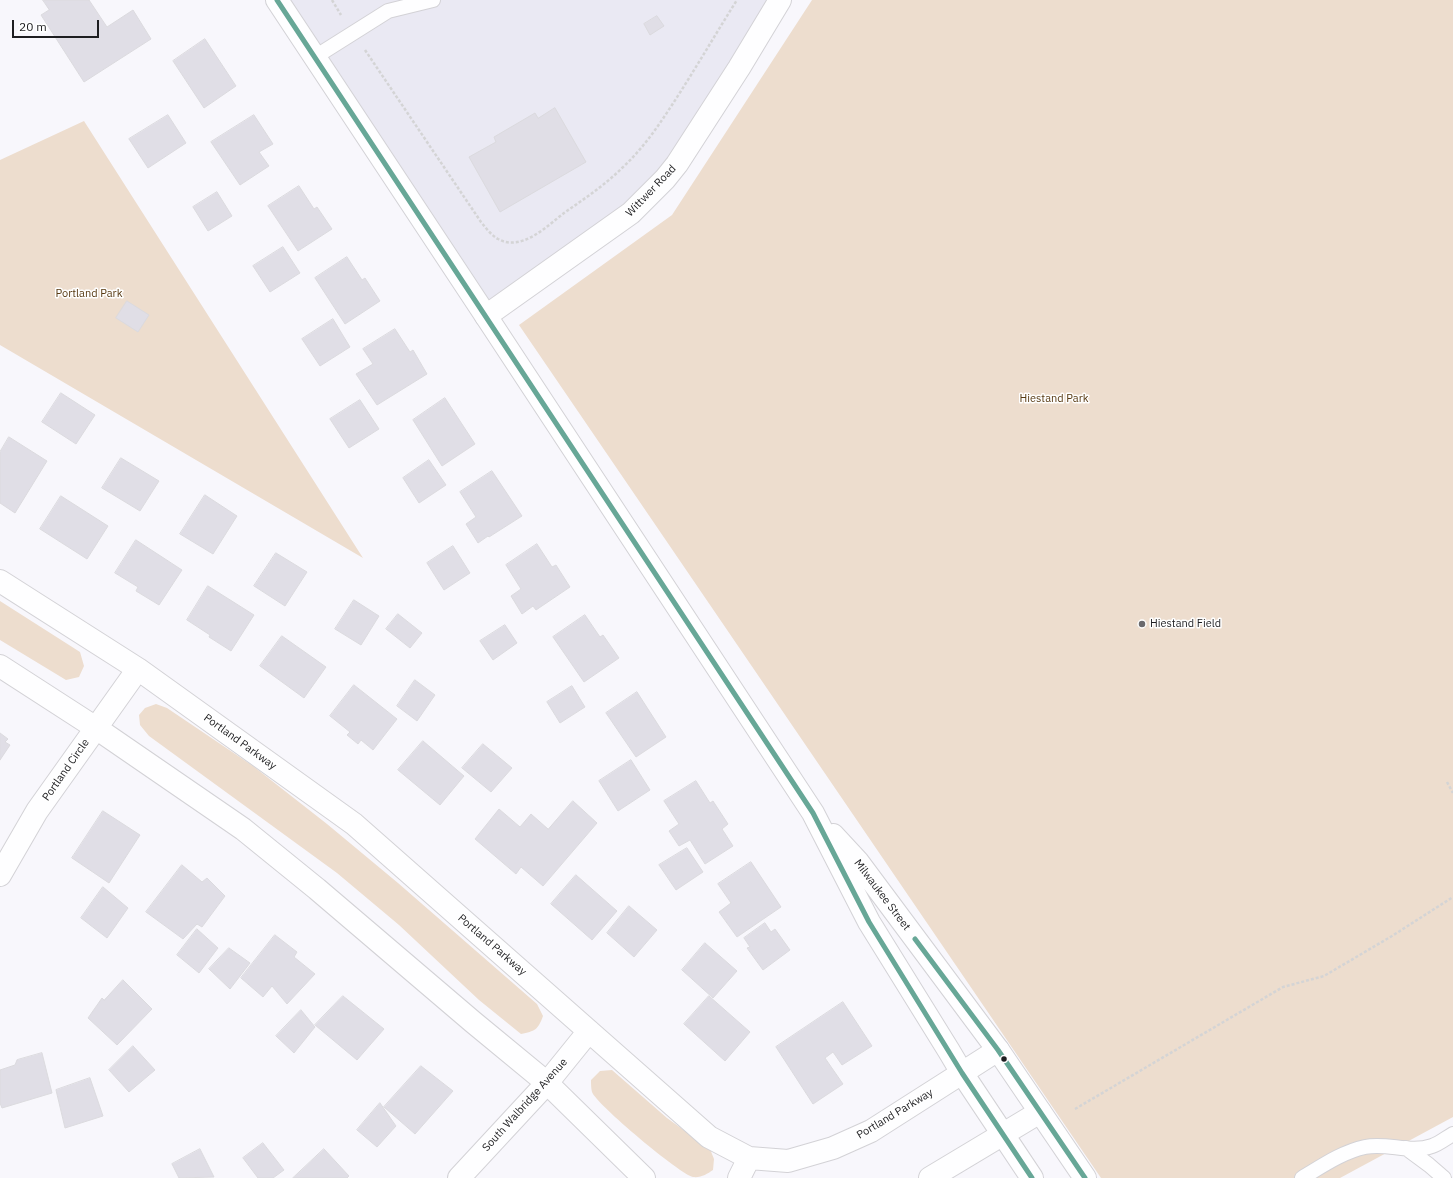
<!DOCTYPE html>
<style>
body{margin:0}
#map{position:relative;width:1453px;height:1178px;overflow:hidden;background:#f8f7fc;font-family:"IBM Plex Sans",sans-serif}
canvas{display:block}
.scale{position:absolute;left:12px;top:20px;width:87px;height:18px;box-sizing:border-box;border:2px solid #1e1e21;border-top:0;padding-left:5px;font-size:12px;line-height:14px;white-space:nowrap;color:#1e1e21;-webkit-text-stroke:3px #fff;paint-order:stroke}
</style>
<div id="map">
<canvas width="1453" height="1178"></canvas>
<div class="scale">20 m</div>
</div>
<script>
const context = document.querySelector('canvas').getContext('2d');
context.lineJoin = 'round';
function fill(path, color) {
  context.fillStyle = color;
  context.fill(path, 'evenodd');
}
function trace(path, color, width, dash) {
  context.strokeStyle = color;
  context.lineWidth = width;
  context.lineCap = dash ? 'butt' : 'round';
  context.setLineDash(dash || []);
  context.stroke(path);
}
function drawText(font, color, halo, rows, align = 'center') {
  context.font = font + ' "IBM Plex Sans",sans-serif';
  context.lineWidth = 3;
  context.setLineDash([]);
  context.textBaseline = 'middle';
  context.strokeStyle = halo;
  context.fillStyle = color;
  for (const [text, x, y, turn = 0] of rows) {
    context.save();
    context.translate(x, y);
    context.rotate((+turn || 0) * Math.PI / 180);
    context.textAlign = isNaN(turn) ? turn : align;
    if (halo) context.strokeText(text, 0, 0);
    context.fillText(text, 0, 0);
    context.restore();
  }
}
const built = new Path2D(`
 M277,0H780L677,164L486,316Z`);
const green = new Path2D(`
 M812,0H1453V1117L1340,1178H1101L519,325L672,215Z
 M84,121L363,558L0,345V160Z
 M0,601L80,652L84,666L79,677L66,680L0,640Z
 M156,704L167,708L253,766L327,824L398,883L537,1004L543,1016C538,1030 535,1031 521,1034L479,1000L399,925L337,873L149,736L140,725L139,715L145,708Z
 M612,1070L667,1118L710,1149L714,1159L713,1170C707,1174 701,1178 693,1177C681,1175 596,1104 592,1092C591,1089 591,1083 591,1080L600,1071Z`);
const building = new Path2D(`
 M43,0H89L107,27L133,10L151,39L84,82L41,15L49,10Z
 M657,16L664,26L650,35L644,24Z
 M205,39L236,86L204,108L173,61Z
 M555,108L586,162L500,212L469,157L496,142L494,137L535,113L538,118Z
 M168,115L186,143L148,168L129,139Z
 M254,115L273,144L259,152L269,166L240,185L211,142Z
 M299,186L314,209L317,207L332,229L298,251L268,206Z
 M217,192L232,216L208,231L193,207Z
 M283,247L300,273L270,292L253,266Z
 M347,257L362,280L365,278L380,301L345,324L315,278Z
 M127,301L149,315L138,332L116,318Z
 M333,319L350,347L320,366L302,339Z
 M395,329L410,352L413,350L427,374L377,405L356,374L373,364L363,349Z
 M61,393L95,415L76,444L42,422Z
 M445,398L475,444L442,466L413,420Z
 M360,400L379,429L349,448L330,419Z
 M9,437L47,461L15,513L0,503V452Z
 M121,458L159,481L140,511L102,488Z
 M429,460L446,485L419,503L403,478Z
 M492,471L522,516L489,537L488,536L478,543L466,524L476,517L460,492Z
 M205,495L237,516L213,554L180,534Z
 M61,496L108,526L87,559L40,529Z
 M136,540L182,570L159,605L136,591L138,587L115,573Z
 M537,544L552,567L556,565L570,587L536,610L533,606L522,614L511,596L521,589L506,565Z
 M453,546L470,573L444,590L427,563Z
 M276,553L307,572L285,606L254,586Z
 M208,586L254,615L231,651L209,637L210,635L187,620Z
 M354,600L379,616L361,645L335,629Z
 M398,614L422,633L410,648L386,629Z
 M585,615L600,637L603,635L619,658L584,682L553,637Z
 M505,625L517,643L493,660L480,641Z
 M282,636L326,667L304,698L260,666Z
 M415,680L435,695L417,721L397,706Z
 M354,685L397,719L373,750L361,740L358,744L347,735L350,732L330,716Z
 M572,686L585,707L560,723L547,702Z
 M637,692L666,737L636,757L606,713Z
 M0,733L8,739L5,742L10,745L0,760Z
 M423,741L464,776L440,805L398,770Z
 M483,744L512,768L491,792L462,768Z
 M631,760L650,790L618,811L599,781Z
 M696,781L710,803L713,801L728,824L722,829L733,846L705,864L690,840L679,846L669,831L679,824L664,801Z
 M573,801L597,823L543,886L521,867L516,874L475,839L499,809L520,827L531,814L548,829Z
 M103,811L140,835L109,883L72,858Z
 M687,848L703,872L676,890L659,865Z
 M751,862L781,907L737,937L719,912L731,903L718,884Z
 M182,865L202,882L207,878L225,896L202,927L197,924L183,939L146,912Z
 M576,875L617,911L592,940L551,904Z
 M103,887L128,908L107,938L81,918Z
 M629,906L657,930L634,957L607,933Z
 M765,923L771,932L775,929L790,950L763,970L747,948L750,947L744,938Z
 M197,929L218,948L199,973L177,955Z
 M275,935L297,952L294,957L315,974L287,1004L272,986L263,997L241,978Z
 M705,943L737,971L713,998L682,970Z
 M229,948L250,963L230,989L209,969Z
 M123,980L152,1009L117,1045L88,1018L102,998L104,1000Z
 M343,996L384,1029L357,1060L315,1025Z
 M709,996L750,1032L725,1061L684,1024Z
 M843,1002L872,1046L842,1065L833,1052L825,1058L843,1084L813,1104L776,1047Z
 M301,1010L315,1027L294,1053L276,1036Z
 M133,1046L155,1070L129,1092L109,1070Z
 M42,1053L52,1093L2,1108L0,1103V1070L15,1065L17,1060Z
 M421,1066L453,1091L415,1134L384,1107Z
 M90,1078L103,1116L65,1128L56,1090Z
 M380,1103L396,1126L377,1147L357,1130Z
 M263,1143L284,1170L273,1178H258L243,1158Z
 M200,1149L214,1177L179,1178L172,1164Z
 M324,1149L349,1176L347,1178H293Z`);
const path = new Path2D(`
 M332,0L341,15
 M365,50L481,222C486,228 491,235 498,239C522,252 547,226 564,213C584,199 605,185 622,168C646,146 663,119 681,91C700,61 718,30 737,0
 M1447,782L1453,793
 M1075,1109L1283,987L1324,976L1392,936L1453,897`);
const lane = new Path2D(`
 M315,57L388,11L433,0
 M1406,1148L1429,1165L1444,1178
 M1302,1178C1322,1166 1342,1152 1365,1147C1387,1142 1410,1154 1432,1146C1439,1144 1446,1138 1453,1134`);
const street = new Path2D(`
 M486,316L631,213L665,179L677,164L739,68L780,0
 M0,581L138,669L354,824L709,1137L749,1158L788,1161L833,1148L871,1131L998,1050
 M0,666L96,728L243,829L317,889L473,1022L547,1083L644,1178
 M0,875L37,811L138,669
 M459,1178L547,1083L589,1031
 M739,1178L749,1158
 M930,1178L1040,1112`);
const secondary = new Path2D(`
 M277,0L486,316L813,813L869,922L949,1051L962,1073L1032,1178
 M833,835L858,862L998,1050L1085,1178`);
const bus1 = new Path2D(`
 M277,0L813,813L869,922L962,1073L1032,1178
 M915,939L998,1050L1085,1178`);
const markers = [
 [1142,624,4,"#6a6a6e"],
 [1004,1059,3.5,"#1e1e21"]
];
const streetNames = [
 ["Wittwer Road",651,191,-46],
 ["Portland Parkway",240,742,36],
 ["Portland Circle",66,770,-55],
 ["Milwaukee Street",882,895,53],
 ["Portland Parkway",492,945,41],
 ["South Walbridge Avenue",525,1105,-48],
 ["Portland Parkway",895,1114,-31]
];
const parkNames = [
 ["Portland Park",89,294],
 ["Hiestand Park",1054,399]
];
const poiNames = [
 ["Hiestand Field",1150,624]
];
fill(built, '#eae9f3');
fill(green, '#edddce');
fill(building, '#e0dee6');
trace(building, '#dbdade', 1);
trace(lane, '#d3d2d6', 16);
trace(street, '#d3d2d6', 24);
trace(secondary, '#d3d2d6', 24);
trace(path, '#d4d4d5', 2.5, [3, 2]);
trace(lane, '#fefeff', 14);
trace(street, '#fefeff', 22);
trace(secondary, '#fefeff', 22);
trace(bus1, '#67a797', 5);
for (const [x, y, r, color] of markers) {
  const dot = new Path2D();
  dot.arc(x, y, r, 0, 2 * Math.PI);
  context.fillStyle = color;
  context.fill(dot);
  trace(dot, '#fff', 1.5);
}
drawText('11px', '#1e1e21', '#fff', streetNames);
drawText('11px', '#563810', '#fff', parkNames);
drawText('11px', '#1e1e21', '#fff', poiNames, 'left');
</script>
